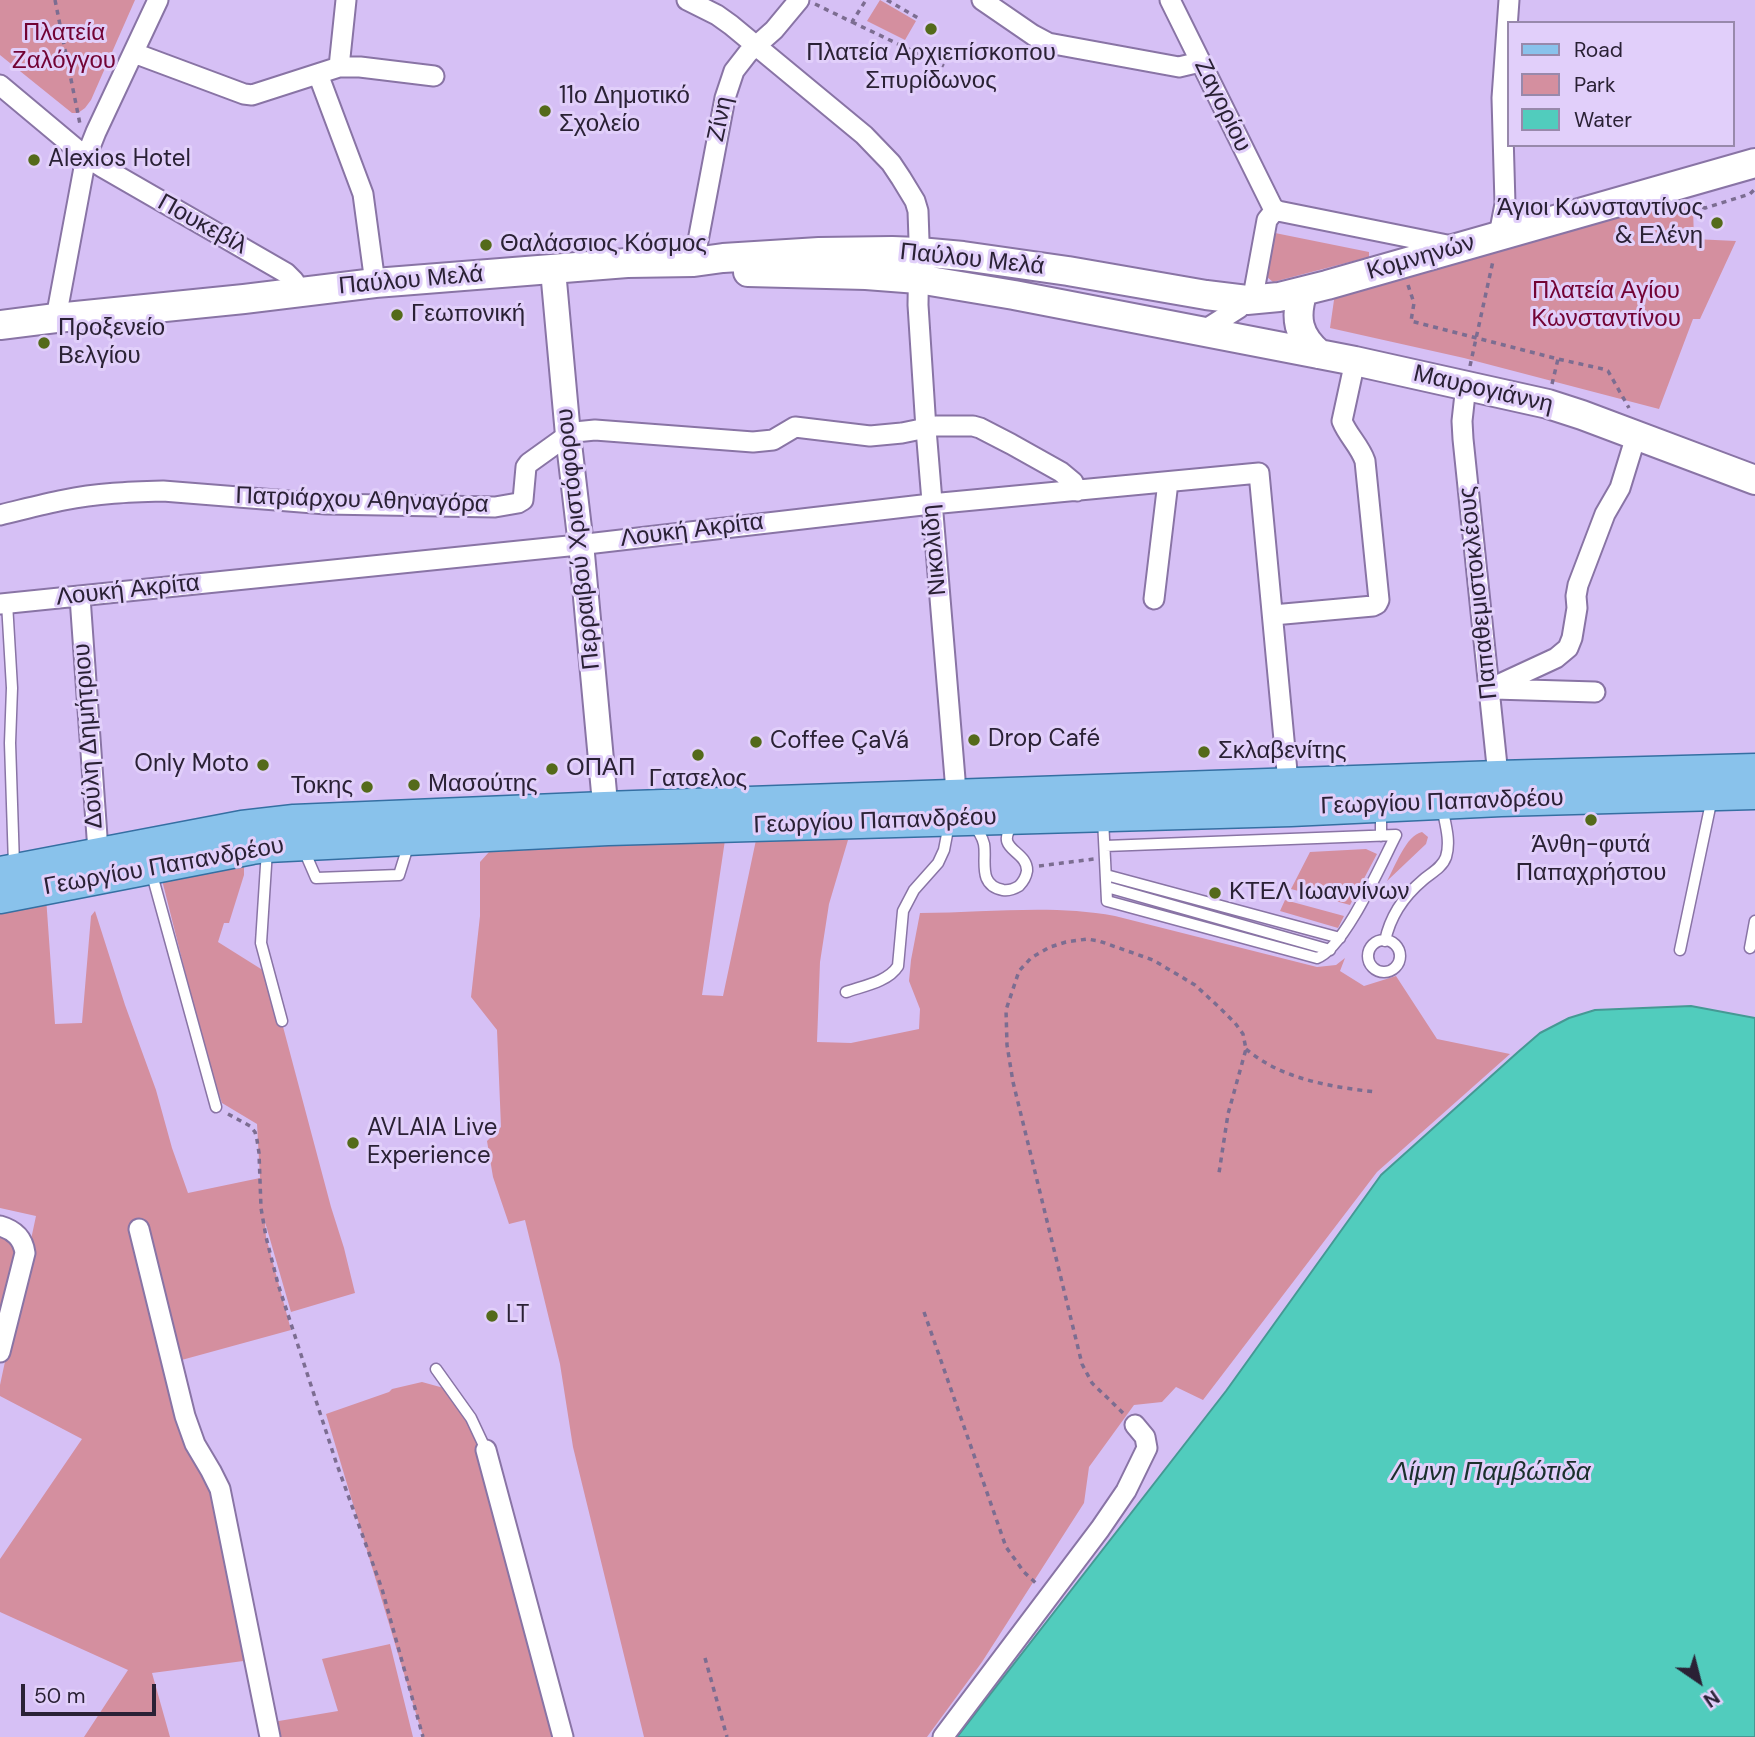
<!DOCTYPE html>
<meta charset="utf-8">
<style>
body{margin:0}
#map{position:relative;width:1755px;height:1737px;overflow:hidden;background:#d6c0f5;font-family:"DM Sans",sans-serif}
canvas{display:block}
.legend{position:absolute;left:1507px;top:21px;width:228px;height:126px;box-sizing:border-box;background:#e1cffa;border:2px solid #9889ab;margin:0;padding:9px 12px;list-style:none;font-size:21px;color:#2a2135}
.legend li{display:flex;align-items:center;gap:14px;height:35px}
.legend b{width:35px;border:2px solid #9889ab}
.north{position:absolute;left:1664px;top:1646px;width:70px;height:70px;-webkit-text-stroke:5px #e1cffa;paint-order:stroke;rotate:145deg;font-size:19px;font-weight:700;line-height:28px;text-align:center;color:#2a2135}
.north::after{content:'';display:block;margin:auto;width:24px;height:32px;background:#2a2135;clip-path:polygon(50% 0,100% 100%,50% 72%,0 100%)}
.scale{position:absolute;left:21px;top:1684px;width:135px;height:32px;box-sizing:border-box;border:4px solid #2a2135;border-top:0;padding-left:9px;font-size:21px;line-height:24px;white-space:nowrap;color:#2a2135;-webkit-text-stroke:5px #e1cffa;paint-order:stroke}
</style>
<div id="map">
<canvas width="1755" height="1737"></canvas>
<ul class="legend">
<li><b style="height:9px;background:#89c2eb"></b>Road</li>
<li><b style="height:19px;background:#d48f9f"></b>Park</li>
<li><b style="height:19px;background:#51ccbd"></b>Water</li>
</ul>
<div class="north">N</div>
<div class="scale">50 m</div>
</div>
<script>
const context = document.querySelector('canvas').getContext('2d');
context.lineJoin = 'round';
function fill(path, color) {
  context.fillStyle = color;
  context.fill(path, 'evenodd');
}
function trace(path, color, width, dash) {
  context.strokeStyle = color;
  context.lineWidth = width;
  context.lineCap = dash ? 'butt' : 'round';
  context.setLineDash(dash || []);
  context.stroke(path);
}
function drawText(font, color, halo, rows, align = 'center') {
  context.font = font + ' "DM Sans",sans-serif';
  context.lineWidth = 6;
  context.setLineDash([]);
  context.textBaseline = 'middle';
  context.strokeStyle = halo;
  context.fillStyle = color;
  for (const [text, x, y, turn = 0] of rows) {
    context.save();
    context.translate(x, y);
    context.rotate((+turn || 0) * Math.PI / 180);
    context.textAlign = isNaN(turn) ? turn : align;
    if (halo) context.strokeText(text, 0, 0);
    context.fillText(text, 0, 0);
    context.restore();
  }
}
const green = new Path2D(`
 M0,0H135L91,100L85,108L78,113H72L0,55Z
 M880,0L916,21L905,40L867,21Z
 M1673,196L1693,208L1694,239L1736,241L1700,319H1693L1659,409L1464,358L1330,328L1335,293Z
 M1275,233L1369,252V257L1273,282L1267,277Z
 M1422,832L1428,837L1426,844L1387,881C1395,867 1406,835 1422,832Z
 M725,840L702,995L723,996L756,840H848L829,904L820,962L817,1042L851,1043L919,1029L920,1009L909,981L911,960L920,913C985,913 1051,904 1115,916L1317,967L1336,965L1345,958L1340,971L1364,986L1396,976L1437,1039L1510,1054L1377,1172L1203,1400L1176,1387L1162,1402L1134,1405L1089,1467L1084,1503L982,1662L927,1737H644L573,1447L560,1364L525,1220L509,1224L493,1177L487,1141L501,1127L497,1030L471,997L480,916V862L489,852Z
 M1366,849L1377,854L1350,905L1291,889L1310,852Z
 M244,858V875L229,923H224L218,942L269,974L331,1207L344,1248L355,1293L291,1312L265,1222L266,1237L291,1330L167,1364L212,1479L251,1660L152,1673L170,1737H84L128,1670L0,1612V1559L82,1439L0,1396V1385L36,1216L0,1208V906L46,897L55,1024L82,1023L91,916L95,911L125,1005L156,1090L172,1148L188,1193L260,1178L257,1124L222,1103L207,1059L160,872Z
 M1285,900L1344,916L1338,928L1280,911Z
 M0,1230L19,1248L0,1311Z
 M422,1382L451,1390L486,1450L563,1737H423L326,1414L389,1392L392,1389Z
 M390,1644L413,1737H272L267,1723L338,1711L322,1659Z`);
const water = new Path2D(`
 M1691,1006L1755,1018V1737H957L1226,1391L1381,1175L1518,1052L1540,1033L1569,1018L1595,1010Z`);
const path = new Path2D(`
 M55,0L80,124
 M887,0L918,18
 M815,4L852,22L866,0
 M852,22L944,66
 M1693,204L1705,208L1750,194L1755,189
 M1408,285L1414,303L1411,321L1558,359L1603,369L1608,371L1629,408
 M1470,366L1493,261
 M1552,384L1558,359
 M1039,866L1094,859
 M1246,1049C1281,1079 1331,1087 1376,1092
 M228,1114L250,1126L255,1132L257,1140L259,1153L261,1208L266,1237L278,1284L336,1462L382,1589L423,1737
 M924,1312L1006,1547L1024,1572L1038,1585
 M1123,1413L1092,1383L1082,1364L1013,1082L1007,1045L1006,1010L1019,971L1031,958L1050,947L1066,942L1087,939L1099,941L1153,960L1195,985L1220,1008L1235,1023L1243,1034L1246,1049L1228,1114L1219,1173
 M705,1658L727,1737`);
const service = new Path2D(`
 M7,603L12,688L10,743L14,865
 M1381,808V836
 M1103,819L1107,901L1317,958C1344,949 1382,862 1396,835L1105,846
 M973,825C978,830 982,836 984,844C987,860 977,885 1003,890C1009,891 1014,889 1019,886C1023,882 1026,877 1027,871C1028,850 993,850 1013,825
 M303,848L316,878L399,875L409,843
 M267,850L261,943L282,1021
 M151,871L216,1107
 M1106,875L1340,938
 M1107,887L1330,950
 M1368 956a16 16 0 1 1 32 0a16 16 0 1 1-32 0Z
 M1385,941C1390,917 1404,896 1423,880C1431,873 1442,868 1446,857C1451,841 1445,823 1442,807
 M1750,948L1755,921
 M1680,950L1712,798
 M846,992C863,986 888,982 898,966L903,911L914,890L938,863L944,850L949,824
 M436,1369L471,1418L486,1450`);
const minor = new Path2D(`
 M687,0L717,15L731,25L864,135L891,163L901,178L915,201L918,211L919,240L918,305L926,429L955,779L954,804
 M982,0L1033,35L1048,43L1179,67L1200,62
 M1170,0L1273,208L1278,211L1452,246
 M134,53L244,94L252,95L339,67H360L434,76
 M339,67L346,0
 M318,74L363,194L375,283
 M0,85L86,157L102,167L286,273L294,281L296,293
 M1499,235L1505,204L1502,98L1509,0
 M694,262L725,98L734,71L748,53L774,30L799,0
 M56,318L86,157L96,132L158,0
 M1203,331L1239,308L1254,291L1267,220L1275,210
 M1466,385L1462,421L1463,439L1499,785
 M0,515C21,510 43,504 64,500C97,493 130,492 163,491L326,504L495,507L518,503L523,500L526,467L529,463L568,435L575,432L595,430L753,442L773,440L795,427L870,436L902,433L936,426H973L980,428L1011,444L1061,472L1073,482L1077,491
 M80,597L99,865
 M1154,599L1168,482
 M0,604L578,545L931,504L1259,473L1289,793
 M1273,615L1373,606L1377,604L1379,600L1365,461C1360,446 1348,436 1342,421L1355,361
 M1489,689L1556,658L1568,648L1572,638L1577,608L1576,596L1578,585L1605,514L1620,488L1636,436
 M1494,689L1595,692
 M0,1226C14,1230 23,1238 25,1253L0,1352
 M139,1229L185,1416L195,1444L211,1471L220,1489L270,1737
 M486,1450L563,1737
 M943,1737L1100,1529L1126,1491L1147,1448L1145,1437L1135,1425`);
const tertiary = new Path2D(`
 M553,270L568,435L582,554L607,825`);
const secondary = new Path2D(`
 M748,272L866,275L918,279L1014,295L1355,361L1548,404L1582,415L1755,480
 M1303,291C1294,318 1298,336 1319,354
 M0,325L56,318L244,299L375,283L627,263L694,262L723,258L819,252L892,251L919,252L963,256L1068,271L1206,295L1247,300L1279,297L1327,285L1755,163`);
const primary = new Path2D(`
 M0,873L242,827L294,821L605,808L1498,777L1755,770
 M0,897L252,848L267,846L608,829L1291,810L1501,800L1755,793`);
const markers = [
 [931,29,7,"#546a1a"],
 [545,111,7,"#546a1a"],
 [34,160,7,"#546a1a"],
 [1717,223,7,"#546a1a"],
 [486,245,7,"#546a1a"],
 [397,315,7,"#546a1a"],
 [44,343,7,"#546a1a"],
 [974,740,7,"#546a1a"],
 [756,742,7,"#546a1a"],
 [1204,752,7,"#546a1a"],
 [698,755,7,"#546a1a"],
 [263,765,7,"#546a1a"],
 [552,769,7,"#546a1a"],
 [414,785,7,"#546a1a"],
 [367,787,7,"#546a1a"],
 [1591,820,7,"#546a1a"],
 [1215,893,7,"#546a1a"],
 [353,1143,7,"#546a1a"],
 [492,1316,7,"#546a1a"]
];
const parkNames = [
 ["Πλατεία",64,34],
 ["Ζαλόγγου",64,62],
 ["Πλατεία Αγίου",1606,292],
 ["Κωνσταντίνου",1606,320]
];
const poiNames = [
 ["Πλατεία Αρχιεπίσκοπου",931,54,"center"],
 ["Σπυρίδωνος",931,82,"center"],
 ["11ο Δημοτικό",559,97],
 ["Σχολείο",559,125],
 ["Alexios Hotel",48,160],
 ["Άγιοι Κωνσταντίνος",1703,209,"right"],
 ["& Ελένη",1703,237,"right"],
 ["Θαλάσσιος Κόσμος",500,245],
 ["Γεωπονική",411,315],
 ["Προξενείο",58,329],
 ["Βελγίου",58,357],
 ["Drop Café",988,740],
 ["Coffee ÇaVá",770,742],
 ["Σκλαβενίτης",1218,752],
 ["Only Moto",249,765,"right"],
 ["ΟΠΑΠ",566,769],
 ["Γατσελος",698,780,"center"],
 ["Μασούτης",428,785],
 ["Τοκης",353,787,"right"],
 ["Άνθη-φυτά",1591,846,"center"],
 ["Παπαχρήστου",1591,874,"center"],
 ["ΚΤΕΛ Ιωαννίνων",1229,893],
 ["AVLAIA Live",367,1129],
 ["Experience",367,1157],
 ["LT",506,1316]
];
const streetNames = [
 ["Ζαγορίου",1222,106,64],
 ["Ζίνη",721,119,-78],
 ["Πουκεβίλ",202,225,29],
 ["Κομνηνών",1421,258,-16],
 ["Παύλου Μελά",972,260,6],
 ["Παύλου Μελά",411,281,-5],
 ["Μαυρογιάννη",1483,390,13],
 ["Πατριάρχου Αθηναγόρα",362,501,2],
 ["Λουκή Ακρίτα",692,531,-7],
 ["Περραιβού Χριστόφορου",579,539,-96],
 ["Νικολίδη",935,550,-95],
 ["Λουκή Ακρίτα",128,591,-6],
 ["Παπαθεμιστοκλέους",1479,593,-96],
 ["Δούλη Δημήτριου",89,736,-94],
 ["Γεωργίου Παπανδρέου",1442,803,-2],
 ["Γεωργίου Παπανδρέου",875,822,-2],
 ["Γεωργίου Παπανδρέου",164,867,-10]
];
const waterNames = [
 ["Λίμνη Παμβώτιδα",1491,1473]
];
fill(green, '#d48f9f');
fill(water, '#51ccbd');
trace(water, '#459994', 2);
trace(service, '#8974a5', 13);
trace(minor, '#8974a5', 23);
trace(tertiary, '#8974a5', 28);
trace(secondary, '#8974a5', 32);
trace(primary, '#356fa2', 35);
trace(path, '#7c6d91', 3.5, [5, 5]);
trace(service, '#fff', 10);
trace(minor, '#fff', 19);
trace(tertiary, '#fff', 24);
trace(secondary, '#fff', 28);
trace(primary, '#89c2eb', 32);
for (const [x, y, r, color] of markers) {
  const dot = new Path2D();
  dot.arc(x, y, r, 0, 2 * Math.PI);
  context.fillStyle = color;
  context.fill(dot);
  trace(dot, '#e1cffa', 2.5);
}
drawText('24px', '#720334', '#e1cffa', parkNames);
drawText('24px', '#2a2135', '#e1cffa', poiNames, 'left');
drawText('24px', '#2a2135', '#e1cffa', streetNames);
drawText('italic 26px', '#1a302c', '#e1cffa', waterNames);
</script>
